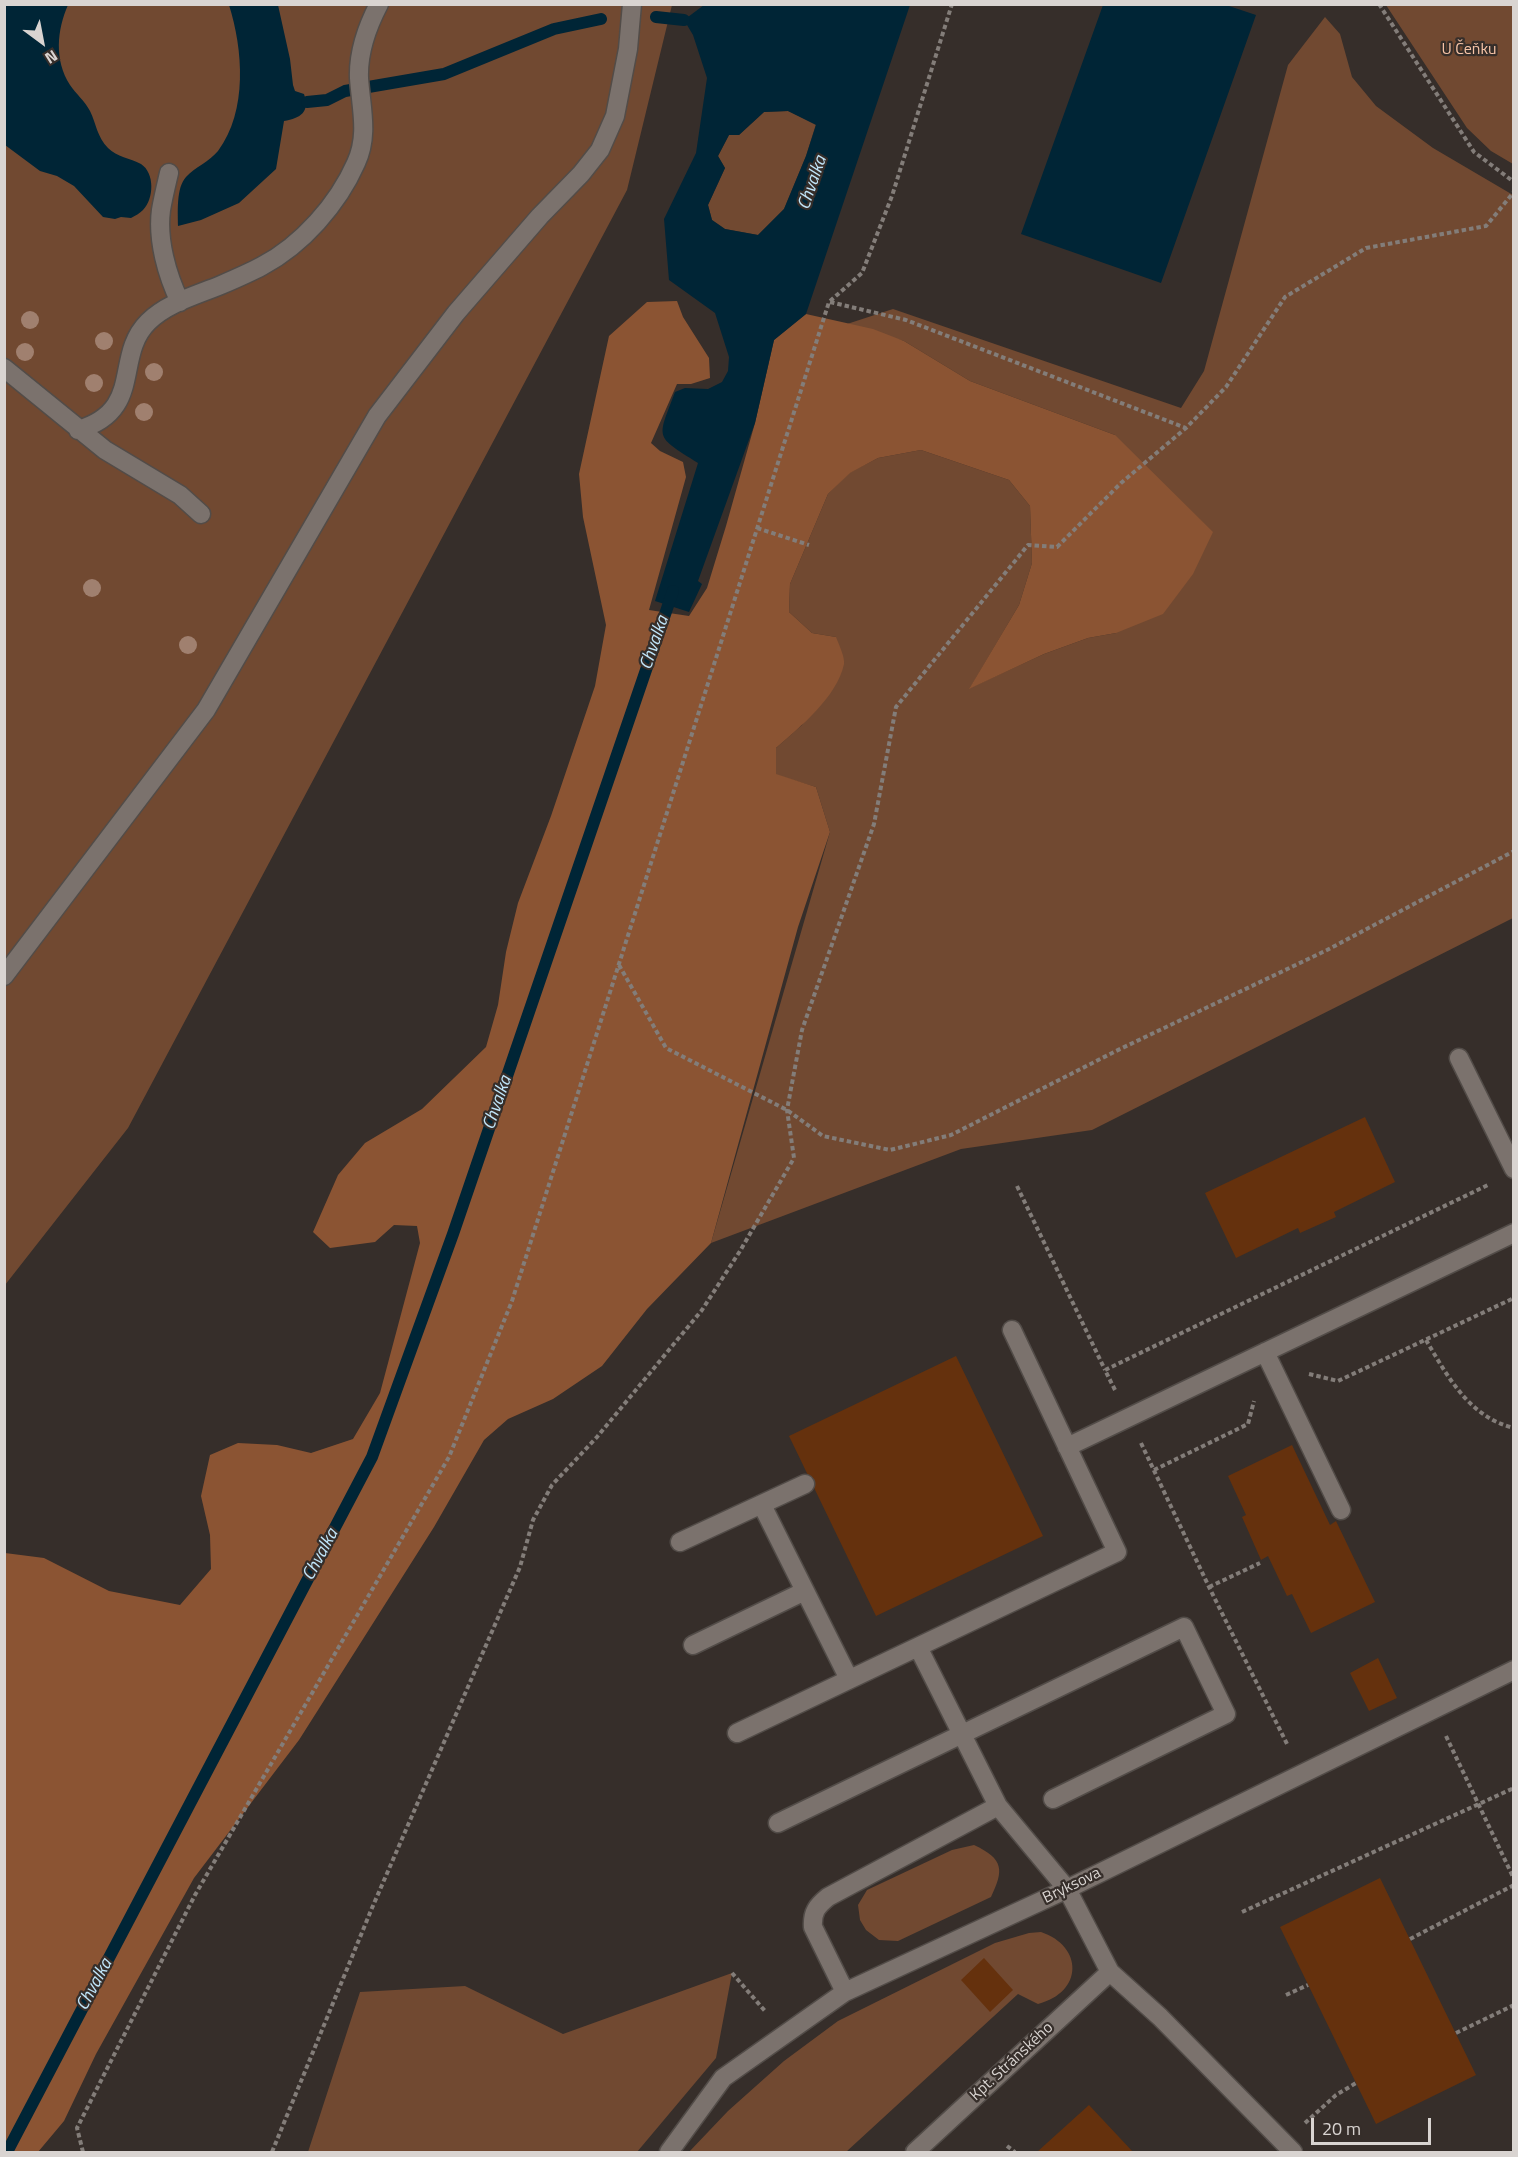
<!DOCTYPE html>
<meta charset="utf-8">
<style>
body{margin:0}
#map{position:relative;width:1518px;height:2157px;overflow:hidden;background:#362e2a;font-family:"Titillium Web",sans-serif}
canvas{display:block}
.frame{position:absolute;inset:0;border:6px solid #d9d4d1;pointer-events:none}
.north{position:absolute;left:12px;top:12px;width:60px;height:60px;-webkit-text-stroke:4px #362e2a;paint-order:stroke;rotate:148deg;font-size:16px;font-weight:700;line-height:24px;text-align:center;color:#d9d4d1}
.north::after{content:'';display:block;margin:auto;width:21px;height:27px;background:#d9d4d1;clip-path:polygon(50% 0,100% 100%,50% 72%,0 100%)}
.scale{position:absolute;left:1311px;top:2118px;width:120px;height:27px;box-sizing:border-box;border:3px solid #d9d4d1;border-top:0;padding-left:8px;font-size:18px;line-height:21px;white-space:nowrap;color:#d9d4d1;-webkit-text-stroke:4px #362e2a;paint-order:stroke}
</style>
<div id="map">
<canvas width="1518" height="2157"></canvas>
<div class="frame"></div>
<div class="north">N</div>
<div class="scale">20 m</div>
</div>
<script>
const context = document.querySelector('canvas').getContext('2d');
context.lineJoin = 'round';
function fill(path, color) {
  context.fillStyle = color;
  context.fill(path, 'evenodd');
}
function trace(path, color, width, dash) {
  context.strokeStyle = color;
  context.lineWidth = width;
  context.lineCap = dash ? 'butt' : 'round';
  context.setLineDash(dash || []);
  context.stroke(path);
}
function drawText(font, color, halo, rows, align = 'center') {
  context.font = font + ' "Titillium Web",sans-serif';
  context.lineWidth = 4.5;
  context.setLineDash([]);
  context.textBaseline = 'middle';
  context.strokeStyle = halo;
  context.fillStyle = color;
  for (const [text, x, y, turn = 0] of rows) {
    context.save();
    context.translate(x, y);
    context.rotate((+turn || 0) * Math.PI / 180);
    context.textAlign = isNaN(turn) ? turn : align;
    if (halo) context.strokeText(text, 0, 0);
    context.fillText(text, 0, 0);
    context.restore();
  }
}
const green = new Path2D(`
 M5,5H672L627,190L128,1128L5,1285Z
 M1386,5H1513V164L1491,151L1467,128Z
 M1325,17L1340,34L1352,77L1376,106L1433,148L1513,195V918L1092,1130L961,1149L711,1243L830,832L816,787L776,775V748L802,725L836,637L812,633L789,612L790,584L828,494L849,473L878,458L921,450L1009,480L1030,506L1032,563L1019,605L970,688L1044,654L1088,638L1116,633L1115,435L970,381L904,341L847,324L893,309L1181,408L1204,371L1288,65Z
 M788,111L816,124L806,156L784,209L758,235L725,229L712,220L708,205L725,168L718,156L729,135H739L764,112Z
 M974,1845C1004,1859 1004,1870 991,1897L898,1941L879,1940L866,1930L860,1920L858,1905L867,1890L952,1850Z
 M1041,1932C1083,1946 1084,1992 1038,2004L1018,1994L846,2152H689L728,2111L784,2061L838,2021L995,1943L1029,1933Z
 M732,1973L716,2058L637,2152H308L360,1992L465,1986L563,2034Z`);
const forest = new Path2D(`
 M677,301L683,317L709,358L710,378L691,384H677L651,443L660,451L683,462L686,477L649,610L689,616L707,588L726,526L755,423L774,340L806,314L873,329L904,341L970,381L1115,435L1213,532L1193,574L1163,614L1116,633L1088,638L1044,654L969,689L1019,605L1032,563L1030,506L1009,480L921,450L878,458L850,473L828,494L790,584L789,612L812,633L836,637C839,645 845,657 844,664C837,697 800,727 776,748V774L816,787L830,832L798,927L711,1243L647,1309L602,1366L553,1399L508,1419L484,1440L434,1527L299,1740L194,1878L96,2054L64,2121L38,2152H5V1553L44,1558L109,1591L180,1605L211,1569L210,1535L201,1496L210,1455L238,1443L277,1445L311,1453L353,1439L380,1393L420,1243L417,1226L394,1225L375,1242L330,1248L313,1232L338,1175L365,1143L422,1109L486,1047L498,1005L506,952L518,903L551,816L595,686L606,625L583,517L579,474L609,336L647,302Z`);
const water = new Path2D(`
 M5,4L68,5C57,30 54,60 70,85C76,94 85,101 90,111C96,123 97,137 108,148C117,157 130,158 141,164C155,173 154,199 143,210C140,213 135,216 131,218L121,217L115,219L103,217L74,186L57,176L40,171L5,145Z
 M229,5H278L290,59L293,85L295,91L304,94C310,112 301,118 284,121L276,169L239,203L201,220L178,226C178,212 176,188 186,177C195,167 209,162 218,151C248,111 243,49 229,5Z
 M704,5H910L806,314L774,340L755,423L698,581L702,584L689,612L655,601L698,463C654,435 657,440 675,392L685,388L708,389L722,382L728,371L729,357L715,313L669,280L664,219L696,153L707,78L693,35L684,20ZM788,111L816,125L806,156L784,209L758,235L725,229L712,220L708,205L725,168L718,156L729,135H739L764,112Z
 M1103,5H1226L1256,15L1161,283L1021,234Z`);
const stream = new Path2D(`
 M656,17L684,20
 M307,102L327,100L345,91L444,74L554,29L601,19
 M7,2152L372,1457L453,1234L673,591`);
const building = new Path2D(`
 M1365,1117L1395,1182L1334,1212L1336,1217L1300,1233L1298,1228L1236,1258L1205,1193Z
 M956,1356L1043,1536L876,1616L789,1436Z
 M1292,1445L1330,1525L1336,1521L1375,1602L1311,1633L1292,1594L1287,1596L1268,1556L1261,1560L1242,1517L1246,1515L1228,1476Z
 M1378,1658L1397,1698L1369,1711L1350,1673Z
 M1380,1878L1476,2075L1376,2124L1280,1927Z
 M984,1958L1013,1990L990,2012L961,1980Z
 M1089,2105L1133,2152H1037Z`);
const path = new Path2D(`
 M1379,4L1474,152L1514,182
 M830,302L906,320L1186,428
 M757,528L809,545
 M619,965L666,1048L787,1110L823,1136L890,1150L951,1135L1116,1051L1327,950L1514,851
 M1017,1186L1105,1370
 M1426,1340C1448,1377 1469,1417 1514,1428
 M1309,1374L1338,1381L1514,1298
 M1115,1390L1105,1370L1488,1185
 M1141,1443L1209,1587L1288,1746
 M1154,1470L1248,1424L1254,1401
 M1209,1587L1260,1563
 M1446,1736L1514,1879
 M1242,1912L1514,1788
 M1410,1939L1514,1885
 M732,1973L765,2011
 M1286,1995L1308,1985
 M1456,2033L1514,2005
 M1305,2123L1336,2095L1356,2083
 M1007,2146L1015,2152
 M83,2152L77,2128L195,1895L449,1457L512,1301L829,302L862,273L892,196L952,4
 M272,2152L372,1908L520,1567L533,1520L552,1485L597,1437L702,1310L740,1251L794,1158L787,1110L802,1030L874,824L896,707L1028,545L1057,547L1121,483L1186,428L1226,387L1285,297L1366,248L1486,226L1514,192`);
const minor = new Path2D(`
 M169,173C166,186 163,198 161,210C157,240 167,275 180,302
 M4,368L105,450L180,495L201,514
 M78,430C145,410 113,357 148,322C167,303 197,295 221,285C235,279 249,273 262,266C302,245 338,204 356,163C369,135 361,108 359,78C358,52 367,27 379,4
 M4,976L206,710L377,416L456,313L540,216L581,174L600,150L615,116L628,49L632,4
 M1459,1058L1514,1169
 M1265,1352L1341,1510
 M1067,1447L1514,1233
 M762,1505L849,1679
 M680,1542L805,1484
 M693,1645L805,1591
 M918,1647L998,1806L1067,1889L1110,1972L1160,2017L1293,2152
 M737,1733L1117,1552L1012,1330
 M778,1823L1184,1627L1226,1714L1053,1799
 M845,1992L813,1927C812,1912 817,1906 828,1897L998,1806
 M669,2152L723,2078L845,1992L1067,1889L1514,1670
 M915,2152L1110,1972`);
const trees = [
 [30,320],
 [104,341],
 [25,352],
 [154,372],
 [94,383],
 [144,412],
 [92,588],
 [188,645]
];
const parkNames = [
 ["U Čeňku",1469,50]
];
const streetNames = [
 ["Bryksova",1072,1886,-26],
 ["Kpt. Stránského",1012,2062,-43]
];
const waterNames = [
 ["Chvalka",813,183,-71],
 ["Chvalka",655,643,-71],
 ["Chvalka",498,1103,-71],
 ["Chvalka",321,1555,-62],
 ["Chvalka",95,1985,-62]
];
fill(green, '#714931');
fill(forest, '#8b5433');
fill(water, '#002536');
trace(stream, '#002536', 12);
fill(building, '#65310d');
trace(minor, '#524c48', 21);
trace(path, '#837d79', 4, [4.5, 3]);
trace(minor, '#7b726d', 18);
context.fillStyle = '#a0806f';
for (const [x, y] of trees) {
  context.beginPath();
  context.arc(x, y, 9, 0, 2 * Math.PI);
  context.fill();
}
drawText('16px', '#f7c4a7', '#362e2a', parkNames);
drawText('16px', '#d9d4d1', '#362e2a', streetNames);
drawText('italic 18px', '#c1e6fa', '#362e2a', waterNames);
</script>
